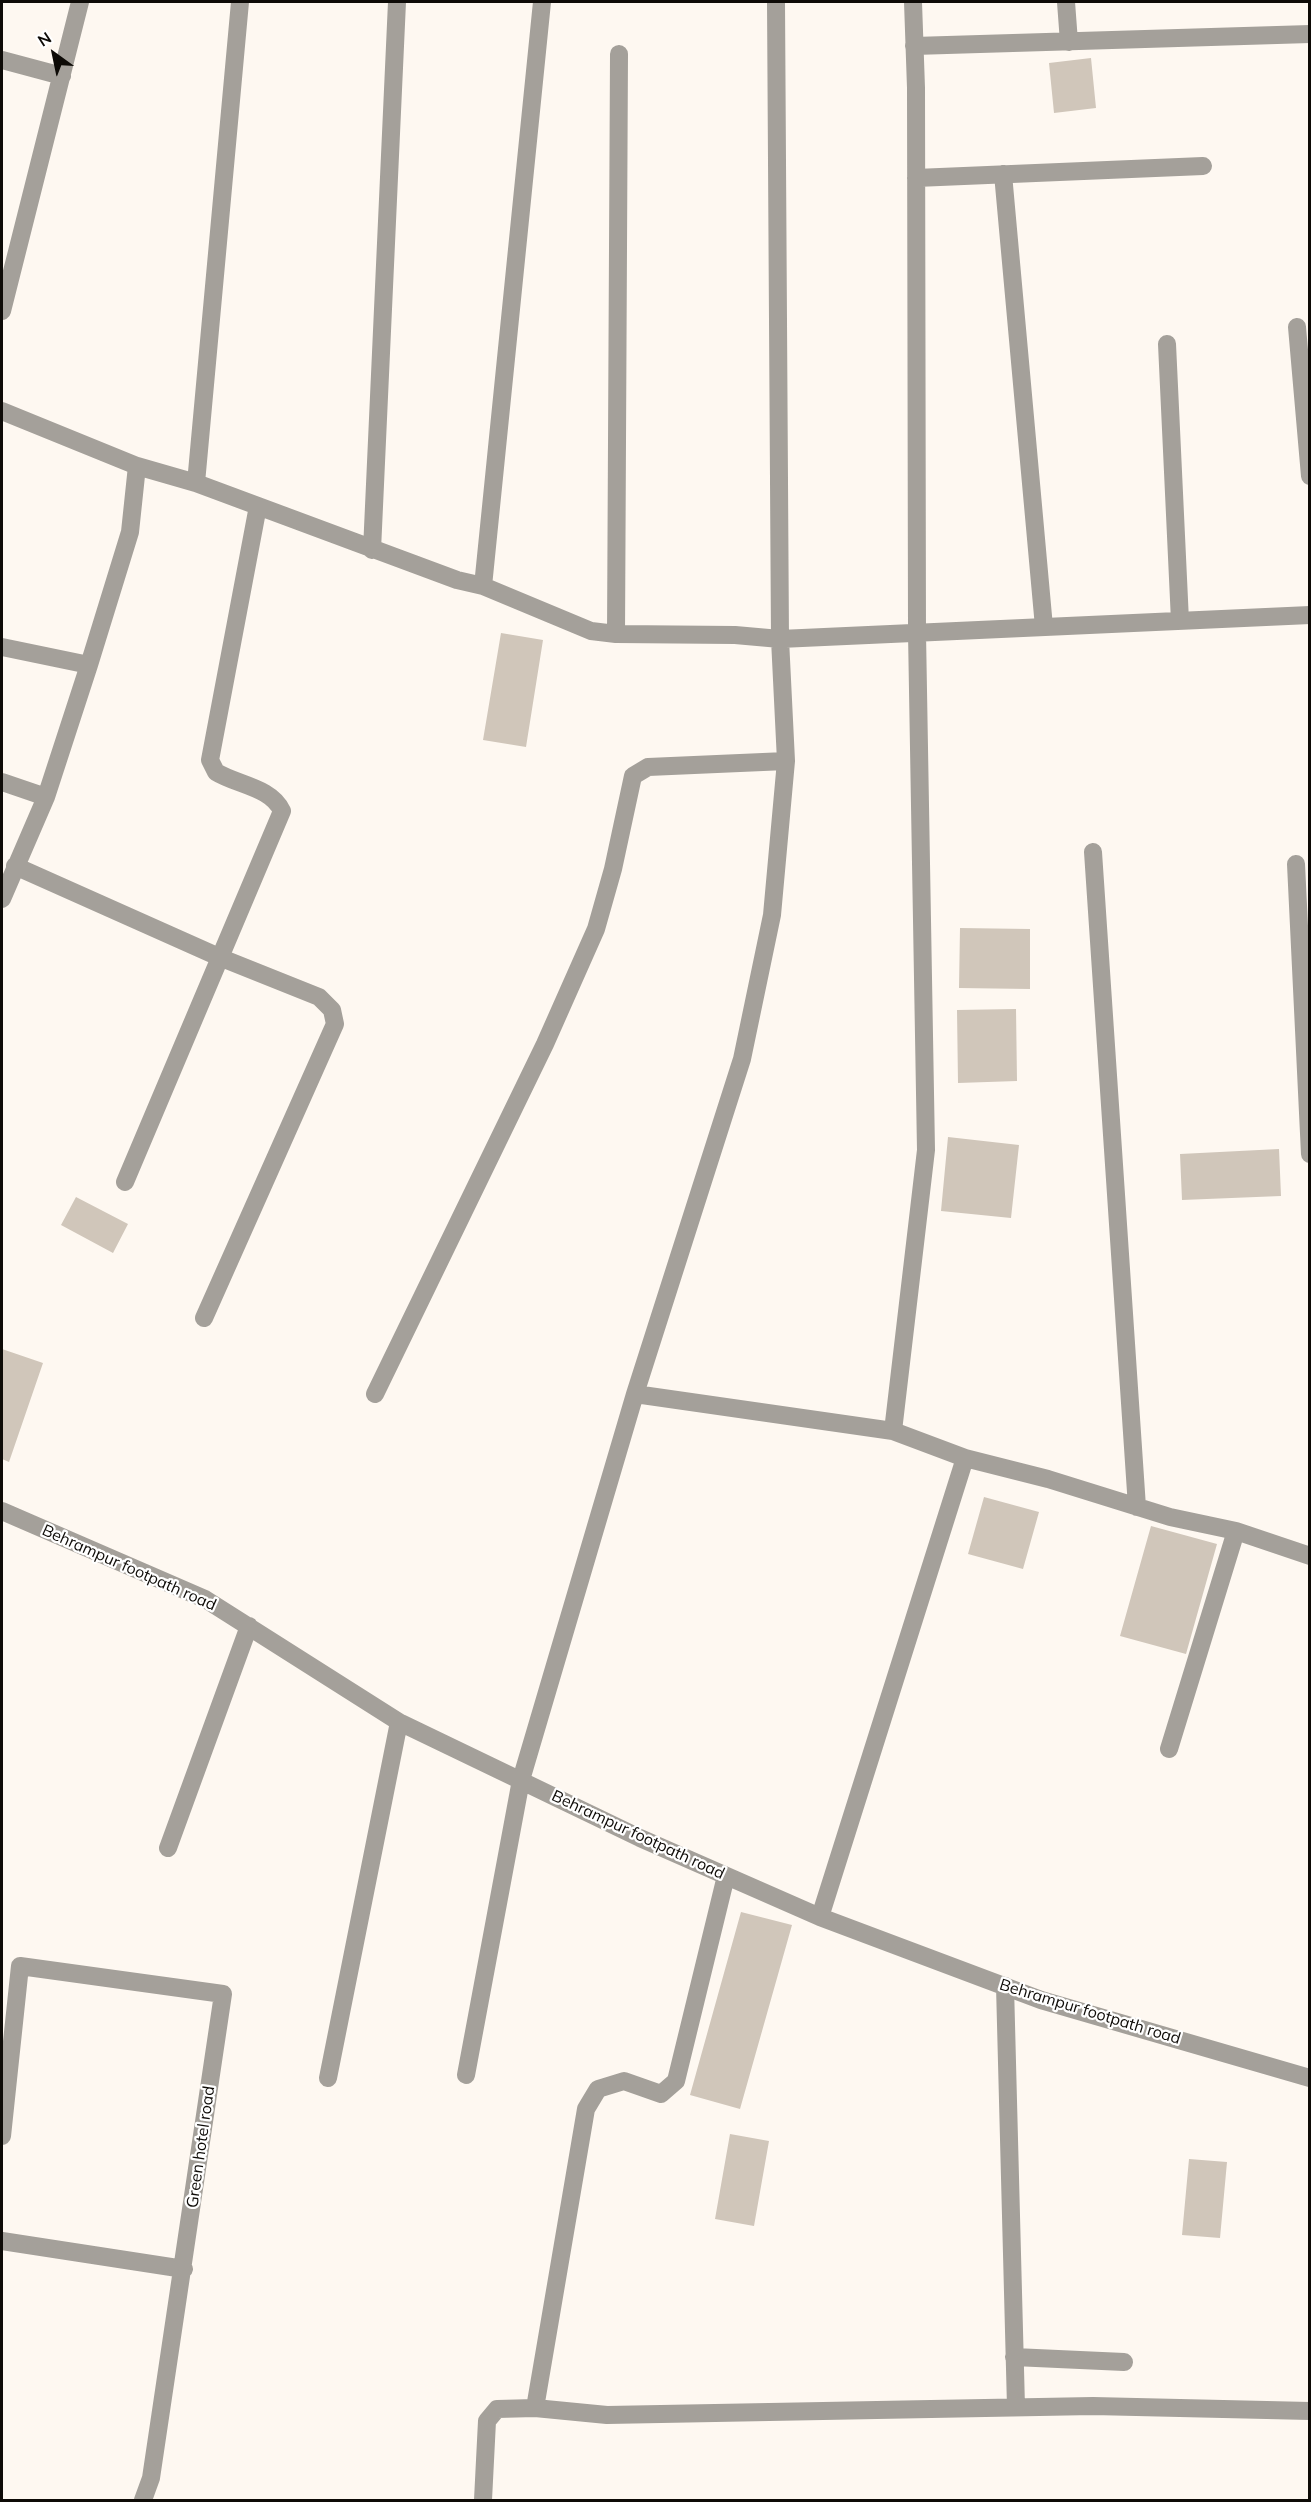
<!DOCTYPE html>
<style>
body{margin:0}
#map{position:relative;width:1311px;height:2502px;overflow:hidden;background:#fef8f1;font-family:Mulish,sans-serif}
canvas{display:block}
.frame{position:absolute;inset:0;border:3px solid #0e0b07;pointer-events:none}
.north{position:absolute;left:24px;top:24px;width:60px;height:60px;-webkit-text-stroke:4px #fff;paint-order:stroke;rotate:327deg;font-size:16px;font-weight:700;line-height:24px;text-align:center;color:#0e0b07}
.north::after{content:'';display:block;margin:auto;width:21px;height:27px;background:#0e0b07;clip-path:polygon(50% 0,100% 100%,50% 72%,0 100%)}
</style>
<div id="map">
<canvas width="1311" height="2502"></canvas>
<div class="frame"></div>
<div class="north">N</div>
</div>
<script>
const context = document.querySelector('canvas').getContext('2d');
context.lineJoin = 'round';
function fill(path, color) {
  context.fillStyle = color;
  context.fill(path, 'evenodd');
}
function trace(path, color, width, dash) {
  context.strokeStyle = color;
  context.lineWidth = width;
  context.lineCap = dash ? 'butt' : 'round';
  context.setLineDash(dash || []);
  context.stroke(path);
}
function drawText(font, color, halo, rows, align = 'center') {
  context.font = font + ' Mulish,sans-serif';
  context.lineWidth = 4.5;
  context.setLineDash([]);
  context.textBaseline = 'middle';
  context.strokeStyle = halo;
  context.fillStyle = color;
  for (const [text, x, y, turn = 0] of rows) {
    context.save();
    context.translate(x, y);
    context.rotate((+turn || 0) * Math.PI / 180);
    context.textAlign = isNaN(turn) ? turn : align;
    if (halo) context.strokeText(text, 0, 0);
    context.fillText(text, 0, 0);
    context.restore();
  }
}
const building = new Path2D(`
 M1091,58L1096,108L1054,113L1049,63Z
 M501,633L543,640L526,747L483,740Z
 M960,928L1030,929V989L959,988Z
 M1016,1009L1017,1081L958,1083L957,1010Z
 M948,1137L1019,1145L1011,1218L941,1211Z
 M1279,1149L1281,1196L1182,1200L1180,1154Z
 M76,1197L128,1224L113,1253L61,1225Z
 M2,1349L43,1363L9,1462L2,1459Z
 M984,1497L1039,1512L1023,1569L968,1554Z
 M1151,1526L1217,1544L1186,1654L1120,1636Z
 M741,1912L792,1925L740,2109L690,2095Z
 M730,2134L769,2141L754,2226L715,2219Z
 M1189,2159L1227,2162L1220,2238L1182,2235Z`);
const street = new Path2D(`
 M1066,2L1069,42
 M914,46L1310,34
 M2,60L62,76
 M1003,174L1044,627
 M916,178L1203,166
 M2,311L80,2
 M1297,327L1310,476
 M1167,344L1180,621
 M2,411L137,466L196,483L457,580L483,586L591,631L616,634L735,635L780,639L1310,615
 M196,483L240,2
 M372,550L397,2
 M483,586L542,2
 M616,634L619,54
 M2,647L89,665
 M2,782L46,797
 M1093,852L1137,1507
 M1296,864L1310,1154
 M15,866L219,957L319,997L332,1010L335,1024L204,1318
 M2,899L46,797L89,665L130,532L137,466
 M125,1182L282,811C271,787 237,785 216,772L210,760L258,506
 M375,1394L545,1044L596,929L613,869L633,776L648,767L786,761
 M635,1394L893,1431L965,1458L1048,1479L1170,1517L1236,1531L1310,1556
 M893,1431L926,1150L917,633L916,88L913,2
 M2,1511L205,1599L399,1722L640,1838L820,1917L1041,2000L1310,2078
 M1169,1749L1236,1531
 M168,1848L249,1626
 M820,1917L965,1458
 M1005,1986L1016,2407
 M466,2075L521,1780L635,1394L742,1059L772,915L786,761L780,639L776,2
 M328,2078L399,1722
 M2,2136L20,1966L223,1994L151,2478L143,2500
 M2,2241L184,2269
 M1014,2357L1124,2362
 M535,2408L586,2109L598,2089L624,2081L661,2094L676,2081L726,1876
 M483,2500L487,2421L497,2409L535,2408L607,2415L1093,2406L1310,2411`);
const streetNames = [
 ["Behrampur footpath road",129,1568,24],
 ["Behrampur footpath road",638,1835,25],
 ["Behrampur footpath road",1090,2012,17],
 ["Green hotel road",201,2147,-82]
];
fill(building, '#d0c6ba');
trace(street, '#a4a09a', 18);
drawText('16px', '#0e0b07', '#fff', streetNames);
</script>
